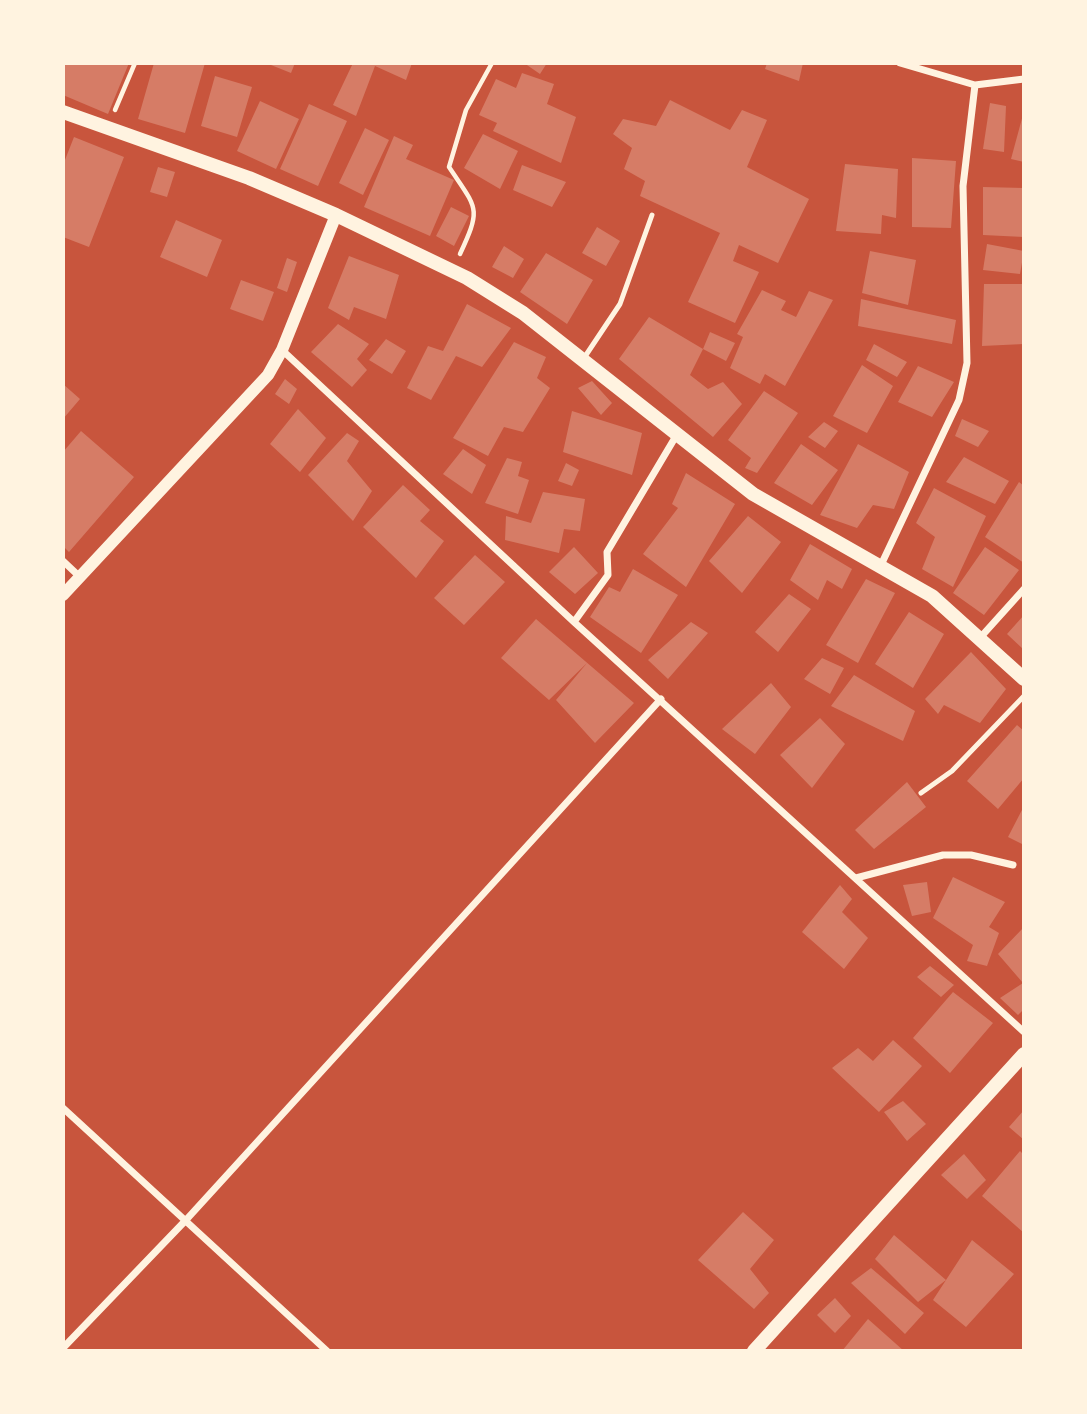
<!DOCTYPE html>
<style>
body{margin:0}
#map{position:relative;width:1087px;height:1414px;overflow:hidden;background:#c8553d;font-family:Arial,sans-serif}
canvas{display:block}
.frame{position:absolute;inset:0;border:65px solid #fff3e0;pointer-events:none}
</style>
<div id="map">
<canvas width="1087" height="1414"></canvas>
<div class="frame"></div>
</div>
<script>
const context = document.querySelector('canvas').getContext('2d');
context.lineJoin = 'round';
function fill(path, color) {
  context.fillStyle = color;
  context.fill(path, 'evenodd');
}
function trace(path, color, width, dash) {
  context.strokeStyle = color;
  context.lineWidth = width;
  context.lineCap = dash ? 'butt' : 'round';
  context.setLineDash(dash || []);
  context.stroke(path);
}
const building = new Path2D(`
 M63,63H129L108,114L63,95Z
 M154,63H205L185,133L138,119Z
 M266,63H295L291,73Z
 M353,63H412L406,80L375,66L356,116L333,105Z
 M524,63H547L540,74Z
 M767,63H803L799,81L765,69Z
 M522,73L554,84L547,104L576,117L561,163L493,131L497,123L479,115L496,79L516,88Z
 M215,76L252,87L237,137L201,126Z
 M670,100L730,130L742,110L767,120L747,167L809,199L778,263L739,245L733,261L759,272L735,323L688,302L720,233L640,196L645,181L624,169L632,148L613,134L623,119L656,126Z
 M260,101L299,119L276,169L237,151Z
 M990,103L1006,106L1004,152L983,149Z
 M309,104L347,121L318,186L280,169Z
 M1024,111V162L1011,159Z
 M365,128L389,140L363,195L339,183Z
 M483,134L518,151L500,189L464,168Z
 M394,136L413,145L406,159L454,180L430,236L364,207Z
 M74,137L124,157L89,247L63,237V165Z
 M912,158L956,161L951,228L912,227Z
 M845,164L898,169L896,218L882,215L881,234L836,231Z
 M522,165L566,182L552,207L513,190Z
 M158,167L175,172L167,197L150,192Z
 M983,187L1024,188V237L983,235Z
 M451,207L469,216L454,246L436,236Z
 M176,220L222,240L207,277L160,257Z
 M597,227L620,241L606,266L582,253Z
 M987,244L1024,251L1020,274L983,270Z
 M504,246L524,259L513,278L492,267Z
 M870,251L916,260L908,305L862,293Z
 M546,253L593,280L567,324L520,292Z
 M349,256L399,275L386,319L354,307L349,320L328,308Z
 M287,258L297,262L287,292L277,288Z
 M241,280L274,292L263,321L230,309Z
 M984,284H1024V344L982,346Z
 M762,290L786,301L781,310L796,317L809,291L833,300L785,386L765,374L760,384L730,368L743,337L737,334Z
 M861,299L956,320L952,344L858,326Z
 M467,304L511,328L482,367L456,356L431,400L407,388L428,346L443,351Z
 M649,317L703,349L690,375L708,389L723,382L742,404L713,437L619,359Z
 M338,324L369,344L357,359L367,370L352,387L311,352Z
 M710,332L735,343L726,361L703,349Z
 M386,339L406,351L392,374L369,360Z
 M514,342L546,357L537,378L550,388L523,432L504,427L488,456L453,438Z
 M874,344L907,362L897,377L866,360Z
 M862,365L893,386L867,433L833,416Z
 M918,366L954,382L932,417L898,402Z
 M285,379L297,389L289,404L275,394Z
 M592,381L612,403L601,415L578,388Z
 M63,384L80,399L63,419Z
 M764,391L798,413L757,473L745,468L751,458L728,440Z
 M298,409L326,438L300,472L270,444Z
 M572,411L642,433L632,475L563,452Z
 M962,419L989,431L978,447L955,436Z
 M824,422L838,431L825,448L808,437Z
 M81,431L134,477L69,552L63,546V452Z
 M347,433L359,441L347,461L372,491L353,521L308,475Z
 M801,444L838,470L812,505L774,483Z
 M858,444L909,472L894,509L873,505L857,528L820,515Z
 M463,449L486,465L472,494L443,474Z
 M964,457L1009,481L995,504L946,482Z
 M507,458L522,462L518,476L529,480L518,514L485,503Z
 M566,463L579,470L572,486L558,481Z
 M686,473L735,504L686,587L643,554L678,508L672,504Z
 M1019,482L1024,486V563L985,537Z
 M403,485L430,510L420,521L444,541L416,578L363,527Z
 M934,488L986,516L953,587L922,569L935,537L916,523Z
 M543,492L585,499L580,531L564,529L559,553L505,540L506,516L531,523Z
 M748,516L781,542L742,593L709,561Z
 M810,544L852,569L842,589L827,580L818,600L790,580Z
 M574,547L598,573L575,594L549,572Z
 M985,547L1019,570L984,615L953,593Z
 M475,555L505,582L464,625L434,598Z
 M633,569L678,595L641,653L590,617L609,587L620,592Z
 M866,579L895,593L858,663L826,645Z
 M789,594L811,609L778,652L755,632Z
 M909,612L944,634L913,688L875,664Z
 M1024,615V650L1007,634Z
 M536,619L634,703L595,743L556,700L587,663L549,700L501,658Z
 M691,622L708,633L668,679L648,660Z
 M971,652L1006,689L980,723L944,705L938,714L925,699Z
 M822,658L844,668L830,694L804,679Z
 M854,675L915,711L903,741L831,706Z
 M771,683L791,707L755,754L722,729Z
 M820,718L845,744L812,788L780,755Z
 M1017,725L1024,731V778L998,809L967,781Z
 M907,782L926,807L874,849L855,830Z
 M1024,806V845L1008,837Z
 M953,877L1005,902L989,927L999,933L987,966L967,961L973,945L933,918Z
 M927,882L931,912L912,916L903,885Z
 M840,885L852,899L842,912L868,938L844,969L802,932Z
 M1024,927V1009L1018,1015L1000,998L1023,983L998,954Z
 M930,966L954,985L941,997L917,977Z
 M953,992L993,1023L950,1073L913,1038Z
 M893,1040L922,1066L879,1112L832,1068L858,1048L873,1061Z
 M903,1101L926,1124L907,1141L884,1112Z
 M1024,1110V1140L1009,1127Z
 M1020,1151L1024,1155V1233L982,1196Z
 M964,1154L986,1180L967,1199L941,1175Z
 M743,1212L774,1240L750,1269L769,1293L754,1309L698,1260Z
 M894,1235L946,1280L918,1302L875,1259Z
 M972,1240L1014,1274L966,1327L933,1300Z
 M871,1268L924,1313L905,1334L851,1283Z
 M835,1298L851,1316L835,1333L817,1315Z
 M868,1319L904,1351H842Z`);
const path = new Path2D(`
 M115,110L135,63
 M460,254C482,207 477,209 449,167L466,110L492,63`);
const service = new Path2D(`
 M584,358L620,304L652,215
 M921,793L952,771L1024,696`);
const minor = new Path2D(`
 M900,63L975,85L1024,79
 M282,350L574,622L1024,1032
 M63,561L80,577
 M881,565L959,400L967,363L963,186L975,85
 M574,622L608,575L607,552L676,436
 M979,639L1024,589
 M856,878L943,855H971L1013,865
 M63,1108L327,1351
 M63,1348L186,1220L661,699`);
const tertiary = new Path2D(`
 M63,595L268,375L282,350L336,215`);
const secondary = new Path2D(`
 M63,112L249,178L336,215L467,278L523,313L753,494L932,596L1024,679
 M754,1351L1024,1054`);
fill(building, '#d67c66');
trace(path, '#fff3e0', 4.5);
trace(service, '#fff3e0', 5);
trace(minor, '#fff3e0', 7);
trace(tertiary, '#fff3e0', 12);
trace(secondary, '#fff3e0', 14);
</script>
